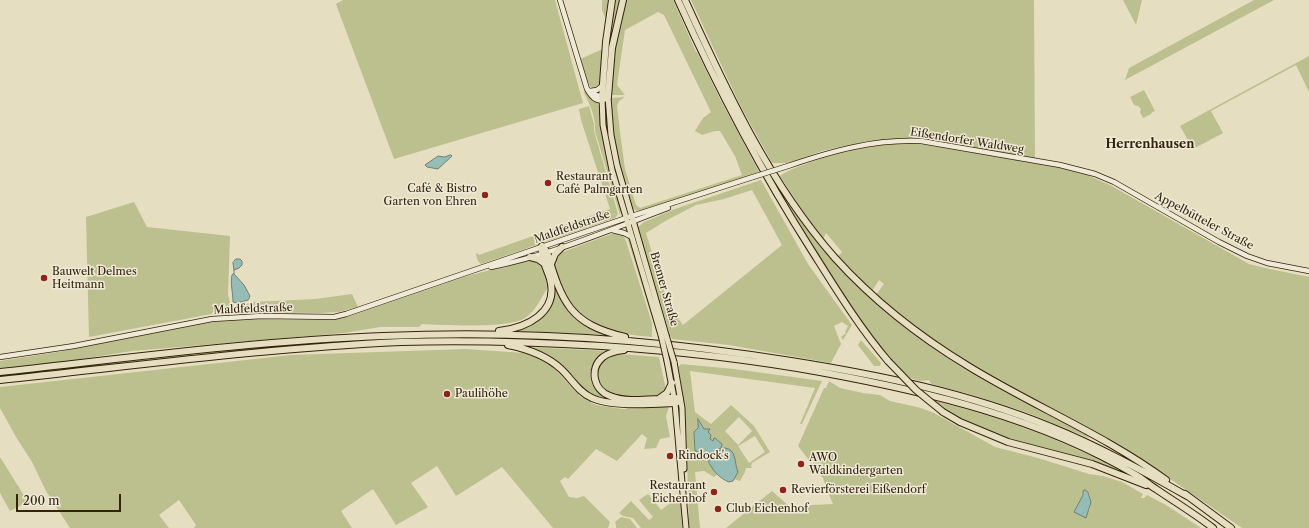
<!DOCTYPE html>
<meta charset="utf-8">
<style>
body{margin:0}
#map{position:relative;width:1309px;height:528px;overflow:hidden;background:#e6dec1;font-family:"Libre Caslon Text",serif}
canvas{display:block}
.scale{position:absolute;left:16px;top:494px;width:105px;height:18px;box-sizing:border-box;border:2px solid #34230c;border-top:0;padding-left:5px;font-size:12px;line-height:14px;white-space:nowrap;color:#34230c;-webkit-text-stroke:3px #efead7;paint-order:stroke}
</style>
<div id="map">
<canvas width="1309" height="528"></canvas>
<div class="scale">200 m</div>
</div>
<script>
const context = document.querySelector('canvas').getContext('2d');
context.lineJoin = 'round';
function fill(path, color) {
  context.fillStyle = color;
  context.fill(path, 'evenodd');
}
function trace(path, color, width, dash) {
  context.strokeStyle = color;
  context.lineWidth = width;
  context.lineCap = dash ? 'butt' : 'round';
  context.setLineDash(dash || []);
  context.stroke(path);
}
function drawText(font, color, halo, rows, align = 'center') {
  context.font = font + ' "Libre Caslon Text",serif';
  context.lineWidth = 3;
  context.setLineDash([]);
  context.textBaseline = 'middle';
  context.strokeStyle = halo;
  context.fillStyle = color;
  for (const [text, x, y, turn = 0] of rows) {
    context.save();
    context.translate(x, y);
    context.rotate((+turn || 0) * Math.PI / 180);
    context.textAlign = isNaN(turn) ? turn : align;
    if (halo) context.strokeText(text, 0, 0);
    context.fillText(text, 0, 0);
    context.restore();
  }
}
const green = new Path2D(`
 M343,0H555L583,103L394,159L337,7L336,4Z
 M602,0H609L607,22L602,10Z
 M614,0H621L605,94V65Z
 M626,0H673L696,52H697L720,99L759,172L741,180L639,211L635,210L632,208C619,173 612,135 611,98L625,97L619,101L617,106L620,132L625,169L636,205L640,208L742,175L735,156L720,131H715L702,135L695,131L703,118L711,112L664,15L658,12L625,30L617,85L625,95H611C613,61 617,33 626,0Z
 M691,0H1034L1035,159L917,139L902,138L848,145L822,151L789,163H772L741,107Z
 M1123,0H1142L1136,25Z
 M1254,0H1274L1125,80L1129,68Z
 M603,49L600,83L599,86L593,88C584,84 583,68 580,59Z
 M1309,56V92L1296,65L1211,111L1223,133L1193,149L1180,126Z
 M1144,90L1155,111L1152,112L1151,114L1143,118L1140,112L1141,109L1138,106L1134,105L1130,97Z
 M585,91C589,97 595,100 599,106L605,149L609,168L621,211L620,215L595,131C596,118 590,104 584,93Z
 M589,106L594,124V131L618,214L615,218L481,264L478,261L476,255L477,253L479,255L610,209L581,120L579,109Z
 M906,142L1052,165L1087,175L1110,185L1249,264L1265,268L1309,277V528H1242L1122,446L1079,422L1022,394L991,377L929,338L903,318L876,295L884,284L879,280L872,291L838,256L842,252L826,233L823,239L802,210L780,176C790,169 800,166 811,162C843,151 874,145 906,142Z
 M756,149C786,199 816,244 857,285C901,331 956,366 1012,396C1038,410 1064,422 1089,437V438L1026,412L969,394L931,384L929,380L920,381L909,378L883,351L856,315L805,236L755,150Z
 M761,180L808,264L852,325L843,340L841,337L846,333L845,332L848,326L842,322L834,326L841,344L831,363L729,345L672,339L670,335L638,227L644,222L675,209ZM752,190L782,245L683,325L670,307L661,282L646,233L667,220L696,205L724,199Z
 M134,202L147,227L230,236L228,295L231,306H241L252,302L315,299L352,294L358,307L339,312L320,313L222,312L89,337L86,217Z
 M614,233L622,234L626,241L652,323V337C611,333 579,328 560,286C557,279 556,270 554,262V259L560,253Z
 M627,237L631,243L654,316L657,334Z
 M545,258L556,287L591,328L606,335L515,331C533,323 538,322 550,305Z
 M530,259C545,262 546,273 549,286C541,297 537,310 525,318C508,329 444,325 422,324L419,327H380L344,333L132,351L50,364L0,368V361L58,352L199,323L230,319L326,320L350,316L464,277Z
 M861,340L881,363L880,366H874L858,345Z
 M527,347L608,351C595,358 584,372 594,387C597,392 602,395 606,399L584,391L559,365Z
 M466,349L524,353L536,355L550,364L581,397L596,405L622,409L669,407L666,416L670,437L660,439L656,448L644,449L647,438L642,434L617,461L596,449L568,479L565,477L560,481L569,497L577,498L584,496L610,522L608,528H553L502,467L456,496L437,466L411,483L428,507L396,525L373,489L341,511L352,528H194L196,525L179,500L159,515L169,528H70L46,491L32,462L16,437L0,408V387L291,355Z
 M619,354L659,357L666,390L660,396C643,396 623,399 607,393C602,390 600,387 598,381C593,364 604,357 619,354Z
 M681,364L734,369L822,381L802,424H800L815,388L690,371L695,412L711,424L731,405L754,426L770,452L752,463L751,466L752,468H746L745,472L740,481L734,479L738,472L735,462L727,448L715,453L709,463L718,474L714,477L704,471L695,472L700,528H689L686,424L684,402L678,367ZM739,417L752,431L738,445L725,431ZM698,419L703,428L711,435L710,439L712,441L715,438L721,443V448L712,453L694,449V432L698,428ZM755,436L765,452L749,463L738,446Z
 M829,381L840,388L863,393L880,395L890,401L921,408L934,413L995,447L1038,458L1089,474L1103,476L1122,482L1143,494L1141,498H1144L1147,495L1166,505L1201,528H726L772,491L797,513L811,505L833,504L826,488L823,478L798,446L824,388H826ZM1083,491L1089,492C1091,499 1091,504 1089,511L1074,512C1076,507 1083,496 1083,491Z
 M935,401C984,413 1033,429 1080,451C1093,457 1109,463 1121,471C1074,454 1024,448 979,428C963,421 949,411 935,401Z
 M0,457L28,502L10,511L0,493Z
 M648,494L661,510L681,495L682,528H641L633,518L623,516L619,513L631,501L649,520L653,517L639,500Z
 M621,517L630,519L637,528H616V525L615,522Z`);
const water = new Path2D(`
 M451,155L452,156L438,169L427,167L425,165L438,156L444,157Z
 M236,259H240L242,261V265L239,268L234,270L233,263Z
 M234,274L244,285L250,296L248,300L237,303L233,302C233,292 230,284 232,275Z
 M698,419L704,429H710L708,432L711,435L710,439L713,441L714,438H715L722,444L721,448L708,454L695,451L694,432L698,428Z
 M725,448C737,449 734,463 738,472L733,481L729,482C720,479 711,469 708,460L711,455Z
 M1085,490L1088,492L1091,502L1086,518L1074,512L1083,495V491Z`);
const stream = new Path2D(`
 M234,274V270`);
const secondary = new Path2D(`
 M560,0L587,89C592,98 599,105 608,97
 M588,90L596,95L603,97
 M590,91L597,90L602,86
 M788,166C832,151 874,139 921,141L1060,165L1095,174L1114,182L1219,242L1247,256L1267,263L1309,271
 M612,230L624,233L632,237
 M491,267C549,256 612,229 668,208
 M0,357L74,346L212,319L262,316L334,317L346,314L632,216L753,177`);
const primary = new Path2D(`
 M602,97L603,125L612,170L661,335
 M608,97L611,135L617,165L666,335
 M667,361L675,403L686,528
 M674,362L682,408L684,469`);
const motorway = new Path2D(`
 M678,0C717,87 761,171 812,251C836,289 859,327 888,361
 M685,0C726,90 769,183 835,258C873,300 920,337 968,366C1033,406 1105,435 1166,480
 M602,97L606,42L612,0
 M608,97L612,48L623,0
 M542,246L547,252C562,303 570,324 625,337
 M530,257L538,259L545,264
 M551,264L555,254L562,247
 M499,331C526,328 559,313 550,279C547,269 540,257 542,246
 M508,345C528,349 546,355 561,369C571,378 578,392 592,398C611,407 653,404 675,403L680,401V399C674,396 666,399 659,399C643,400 624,402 610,396C593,390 589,368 603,357C609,352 617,351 624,350
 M0,372C128,358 255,341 383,336C520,330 656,339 791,361C879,375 968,393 1051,427C1098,446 1143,471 1187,496
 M0,380C134,366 266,348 401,342C468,340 535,342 602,346C675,351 748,359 820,372C929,392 1040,418 1136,475C1143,479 1149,485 1156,489C1175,502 1195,514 1213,528
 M660,398L667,393L672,383
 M943,412L960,422L1008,442L1092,464L1146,485
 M1185,494L1231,528`);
const secondaryBridge = new Path2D(`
 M753,177L788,166`);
const primaryBridge = new Path2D(`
 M661,335L667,361
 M666,335L674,362`);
const motorwayBridge = new Path2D(`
 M888,361L916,390L943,412`);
const markers = [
 [548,183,4,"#8f2418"],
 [485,195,4,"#8f2418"],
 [44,278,4,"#8f2418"],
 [447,394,4,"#8f2418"],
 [670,456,4,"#8f2418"],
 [801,464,4,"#8f2418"],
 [783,490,4,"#8f2418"],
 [714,492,4,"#8f2418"],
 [718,509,4,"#8f2418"]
];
const streetNames = [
 ["Eißendorfer Waldweg",967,141,9],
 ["Appelbütteler Straße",1204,221,28],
 ["Maldfeldstraße",572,227,-19],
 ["Bremer Straße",664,289,74],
 ["Maldfeldstraße",253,309,-2]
];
const poiNames = [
 ["Restaurant",556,177],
 ["Café Palmgarten",556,190],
 ["Café & Bistro",477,189,"right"],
 ["Garten von Ehren",477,202,"right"],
 ["Bauwelt Delmes",52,272],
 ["Heitmann",52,285],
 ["Paulihöhe",455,394],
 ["Rindock's",678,456],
 ["AWO",809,458],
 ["Waldkindergarten",809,471],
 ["Restaurant",706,486,"right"],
 ["Eichenhof",706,499,"right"],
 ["Revierförsterei Eißendorf",791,490],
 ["Club Eichenhof",726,509]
];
const neighbourhoodNames = [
 ["Herrenhausen",1150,145]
];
fill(green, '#bcbf8e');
fill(water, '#96bcb6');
trace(water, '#6f7f72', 1);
trace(stream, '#6f7f72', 1);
trace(secondary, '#34230c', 6);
trace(primary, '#34230c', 7);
trace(motorway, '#34230c', 8);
trace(secondary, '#efead7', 4.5);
trace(primary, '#e6dec1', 5);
trace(motorway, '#e6dec1', 6);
trace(secondaryBridge, '#34230c', 6, []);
trace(primaryBridge, '#34230c', 7, []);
trace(motorwayBridge, '#34230c', 8, []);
trace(secondaryBridge, '#efead7', 4.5);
trace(primaryBridge, '#e6dec1', 5);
trace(motorwayBridge, '#e6dec1', 6);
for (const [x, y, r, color] of markers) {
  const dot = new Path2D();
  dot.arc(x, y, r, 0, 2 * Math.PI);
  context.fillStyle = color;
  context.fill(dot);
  trace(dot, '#efead7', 1.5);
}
drawText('11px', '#34230c', '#efead7', streetNames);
drawText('11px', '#34230c', '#efead7', poiNames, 'left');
drawText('bold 12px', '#34230c', '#efead7', neighbourhoodNames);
</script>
